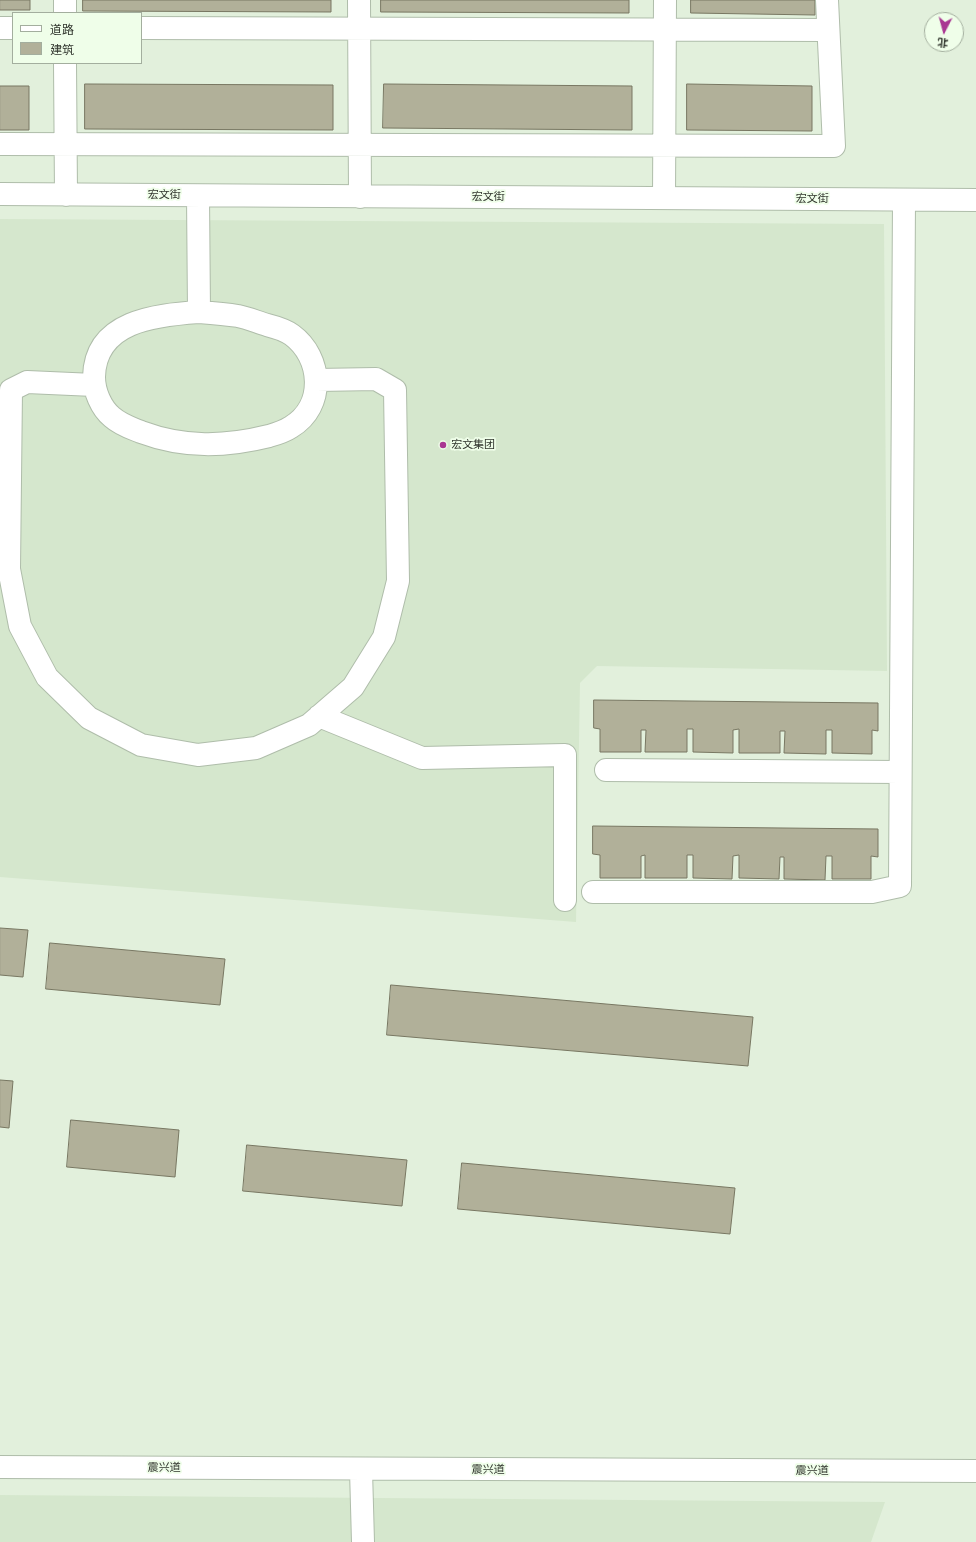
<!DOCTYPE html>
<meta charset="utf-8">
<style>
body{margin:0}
#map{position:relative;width:976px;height:1542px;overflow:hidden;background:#e2f0dc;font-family:"Libre Baskerville","Noto Sans SC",serif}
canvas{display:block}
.legend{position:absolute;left:12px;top:12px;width:130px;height:52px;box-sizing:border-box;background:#effee9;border:1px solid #a3ae9e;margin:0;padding:5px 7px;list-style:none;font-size:12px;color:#30352d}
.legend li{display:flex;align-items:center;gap:8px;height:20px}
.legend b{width:20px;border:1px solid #a3ae9e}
.north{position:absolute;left:924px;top:12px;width:40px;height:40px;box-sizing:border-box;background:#effee9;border:1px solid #a3ae9e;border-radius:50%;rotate:186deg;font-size:11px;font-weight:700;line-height:16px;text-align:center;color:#30352d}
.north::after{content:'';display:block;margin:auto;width:14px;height:18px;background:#a93792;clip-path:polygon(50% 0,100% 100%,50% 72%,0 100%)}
</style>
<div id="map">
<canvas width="976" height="1542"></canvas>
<ul class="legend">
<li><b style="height:5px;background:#fff"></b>道路</li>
<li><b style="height:11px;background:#b1b099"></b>建筑</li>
</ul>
<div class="north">北</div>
</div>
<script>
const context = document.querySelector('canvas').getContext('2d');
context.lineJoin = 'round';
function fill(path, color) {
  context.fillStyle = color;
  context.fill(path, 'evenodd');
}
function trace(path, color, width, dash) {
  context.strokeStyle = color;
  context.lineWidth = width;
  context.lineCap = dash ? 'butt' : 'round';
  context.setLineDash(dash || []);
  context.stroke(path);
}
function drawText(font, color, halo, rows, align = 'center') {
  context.font = font + ' "Libre Baskerville","Noto Sans SC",serif';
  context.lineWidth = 3.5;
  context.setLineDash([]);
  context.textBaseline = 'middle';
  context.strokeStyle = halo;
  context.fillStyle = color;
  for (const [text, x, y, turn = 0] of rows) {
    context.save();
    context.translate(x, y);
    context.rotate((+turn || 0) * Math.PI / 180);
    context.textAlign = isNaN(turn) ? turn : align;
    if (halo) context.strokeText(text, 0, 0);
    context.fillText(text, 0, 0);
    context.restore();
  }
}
const built = new Path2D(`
 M0,219L884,224L887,671L597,666L580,683L576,922L0,877Z
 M0,1495L885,1502L871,1542H0Z`);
const building = new Path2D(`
 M0,0H30V10H0Z
 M83,0H331V12L83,11Z
 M381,0H629V13L381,12Z
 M691,0H815V15L691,13Z
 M85,84L333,85V130L85,129Z
 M384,84L632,86V130L383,128Z
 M687,84L812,86V131L687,130Z
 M0,86H29V130H0Z
 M594,700L878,703V731L872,730V754L832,753V730H826V754L784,753L785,731H780V753H739V729L733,730V753L693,752V729H687V752H645L646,730H641V752H600V729L594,728Z
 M593,826L878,829V857L871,856V879H832V856H826L825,880L784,879V857H780L779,879L739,878V855L733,856L732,879L693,878V855H687V878H645V855L641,856V878H600V855L593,854Z
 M0,928L28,930L23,977L0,975Z
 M50,943L225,959L220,1005L46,989Z
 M391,985L753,1017L748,1066L387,1035Z
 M0,1080L13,1081L9,1128L0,1127Z
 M71,1120L179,1130L175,1177L67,1167Z
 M247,1145L407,1160L402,1206L243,1191Z
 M462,1163L735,1188L730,1234L458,1209Z`);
const minor = new Path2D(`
 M65,0V13
 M359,0L360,197
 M0,28H13
 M141,28L828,30
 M65,63L66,195
 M0,144L834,146L827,0
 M0,194L976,200
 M198,196L199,312
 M664,198L665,0
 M199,312C212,313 225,314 238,316C248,318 257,322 267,325C275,327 285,330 292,335C322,357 326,406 291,427C285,431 276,434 269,436C225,447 184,448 141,432C131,428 121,425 112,417C101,408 94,391 94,377C95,321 155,315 199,312Z
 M94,385L27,382L11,390L9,569L20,626L47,677L89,718L141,745L198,755L256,748L309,725L353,687L384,637L398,581L395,390L376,379L317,380
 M319,716L422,758L565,755V900
 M606,770L900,772
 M593,892H872L900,886L904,200
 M0,1467L976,1471
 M361,1470L363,1542`);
const markers = [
 [443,445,4,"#a93792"]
];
const streetNames = [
 ["宏文街",164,195],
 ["宏文街",488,197],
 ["宏文街",812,199],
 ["震兴道",164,1468],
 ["震兴道",488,1470],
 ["震兴道",812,1471]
];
const poiNames = [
 ["宏文集团",451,445]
];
fill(built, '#d5e7cd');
fill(building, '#b1b099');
trace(building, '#787762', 1);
trace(minor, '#afbdaa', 24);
trace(minor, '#fff', 22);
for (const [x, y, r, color] of markers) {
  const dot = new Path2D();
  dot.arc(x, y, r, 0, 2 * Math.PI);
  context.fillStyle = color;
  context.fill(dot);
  trace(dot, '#effee9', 1.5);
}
drawText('11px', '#30352d', '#effee9', streetNames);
drawText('11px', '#30352d', '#effee9', poiNames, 'left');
</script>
